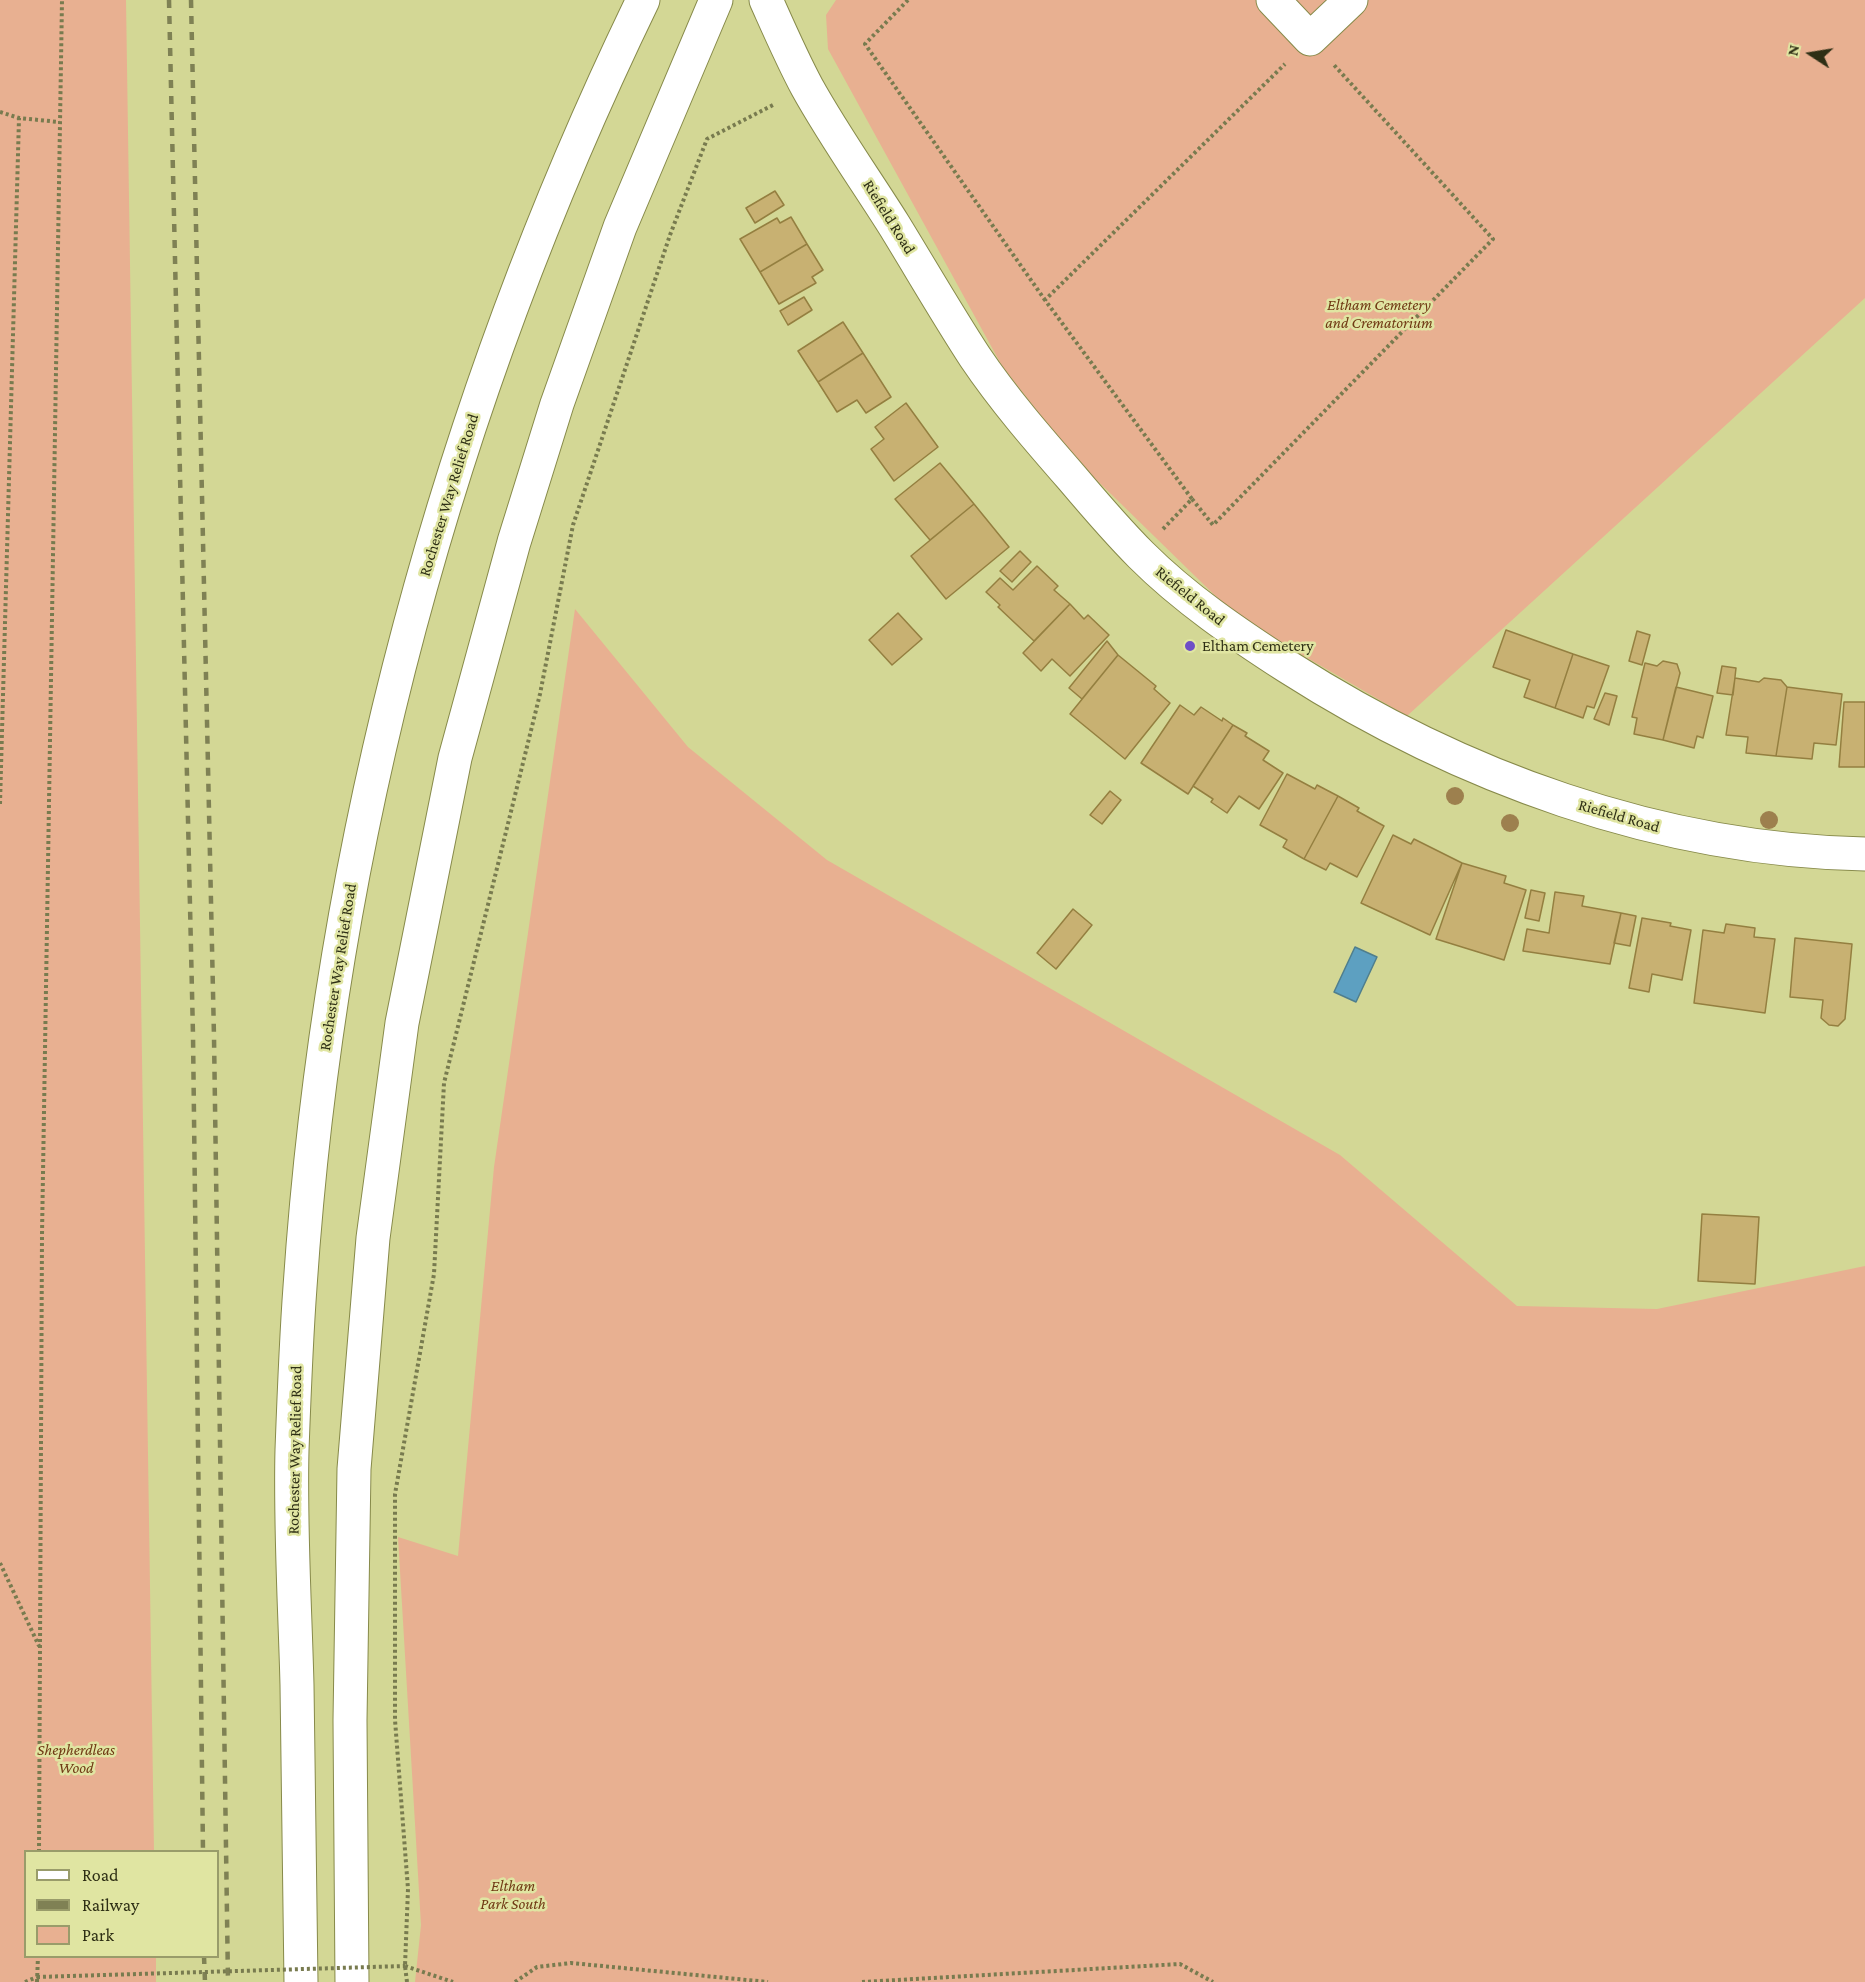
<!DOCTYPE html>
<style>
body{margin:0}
#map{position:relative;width:1865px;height:1982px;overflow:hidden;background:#d3d795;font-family:"Crimson Pro",serif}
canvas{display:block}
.legend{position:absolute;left:24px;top:1850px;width:195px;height:108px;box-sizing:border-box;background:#e0e5a2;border:2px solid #999c6a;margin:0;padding:8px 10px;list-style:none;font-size:18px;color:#2e2f15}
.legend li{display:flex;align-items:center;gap:12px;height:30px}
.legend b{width:30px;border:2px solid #999c6a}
.north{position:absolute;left:1781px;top:24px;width:60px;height:60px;-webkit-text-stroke:4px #e0e5a2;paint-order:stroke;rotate:282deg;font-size:16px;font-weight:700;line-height:24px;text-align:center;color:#2e2f15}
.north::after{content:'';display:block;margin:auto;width:21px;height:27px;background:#2e2f15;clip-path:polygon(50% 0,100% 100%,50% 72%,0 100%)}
</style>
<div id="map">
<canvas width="1865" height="1982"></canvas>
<ul class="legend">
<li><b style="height:8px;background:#fff"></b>Road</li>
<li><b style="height:8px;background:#7f8154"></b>Railway</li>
<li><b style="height:16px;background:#e8b091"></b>Park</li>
</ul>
<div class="north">N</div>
</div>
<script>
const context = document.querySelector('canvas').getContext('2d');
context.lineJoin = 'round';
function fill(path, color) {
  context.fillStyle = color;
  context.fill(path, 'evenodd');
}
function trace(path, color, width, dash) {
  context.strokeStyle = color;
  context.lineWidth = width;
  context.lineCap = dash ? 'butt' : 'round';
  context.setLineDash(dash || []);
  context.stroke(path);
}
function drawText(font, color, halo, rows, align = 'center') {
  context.font = font + ' "Crimson Pro",serif';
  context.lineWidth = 5;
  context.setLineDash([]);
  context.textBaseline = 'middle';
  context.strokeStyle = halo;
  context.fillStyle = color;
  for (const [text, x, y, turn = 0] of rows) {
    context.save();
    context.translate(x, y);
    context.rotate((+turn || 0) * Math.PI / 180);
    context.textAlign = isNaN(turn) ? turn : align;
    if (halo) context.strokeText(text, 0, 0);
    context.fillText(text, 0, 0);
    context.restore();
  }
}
const green = new Path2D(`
 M0,0H126L154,1851L26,1852V1956L156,1957V1982H0Z
 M836,0H1865V298L1407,716L1237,617L1072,456L1002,366L828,49L826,15Z
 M575,609L688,747L827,860L1340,1155L1517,1306L1657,1309L1865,1266V1982H415L421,1925L398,1537L458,1556L494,1167Z`);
const water = new Path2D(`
 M1355,947L1377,957L1356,1002L1334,992Z`);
const building = new Path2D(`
 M775,191L784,205L755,223L746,208Z
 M791,217L807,244L760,272L740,239L777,218L780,223Z
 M807,244L823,270L812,277L816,283L779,304L760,272Z
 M804,297L812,310L788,325L780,311Z
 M843,322L863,353L818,382L798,351Z
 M863,353L891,397L866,413L857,400L837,412L818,382Z
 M906,403L938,447L894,481L871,449L884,439L875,427Z
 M940,463L974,504L930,540L895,499Z
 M974,504L1009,547L946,599L911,556Z
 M1020,551L1031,562L1012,582L1000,571Z
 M1037,566L1058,586L1054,590L1070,604L1034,641L998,607L1000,605L986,592L1000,578L1013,590Z
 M1070,604L1084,619L1088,615L1109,635L1070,676L1052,659L1041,671L1023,653Z
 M898,613L922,639L892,665L869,640Z
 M1506,630L1573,654L1555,708L1524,697L1530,680L1493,667Z
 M1637,631L1650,635L1642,665L1629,661Z
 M1107,641L1118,655L1082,699L1069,688Z
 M1573,654L1609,666L1594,708L1587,706L1583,718L1555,708Z
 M1118,655L1156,686L1154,689L1170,703L1125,759L1070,714Z
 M1663,661L1677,664L1680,673L1663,740L1634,734L1637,718L1632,717L1645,663L1657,666Z
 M1722,666L1736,668L1733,695L1717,693Z
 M1735,678L1759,682L1764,678L1781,680L1787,687L1776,756L1746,753L1748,737L1726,735Z
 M1676,687L1713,696L1703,738L1697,736L1694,748L1663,740Z
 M1787,687L1842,694L1836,745L1814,743L1812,759L1776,756Z
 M1605,693L1617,696L1609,725L1594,719Z
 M1844,702H1865V767H1839Z
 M1180,705L1194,715L1201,707L1222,721L1223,718L1233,725L1188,794L1141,763Z
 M1233,725L1247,733L1245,736L1269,751L1263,760L1283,773L1259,809L1239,796L1227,813L1211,802L1213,799L1193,786Z
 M1287,774L1315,789L1317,785L1338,796L1304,859L1283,847L1287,840L1260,825Z
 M1110,791L1121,800L1102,824L1090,815Z
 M1338,796L1359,808L1357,811L1384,826L1357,877L1330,863L1326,870L1304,859Z
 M1393,835L1411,844L1414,839L1462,863L1430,935L1361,903Z
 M1462,863L1506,876L1504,883L1526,890L1504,960L1436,939Z
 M1531,890L1545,893L1539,921L1525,918Z
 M1555,892L1584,896L1582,906L1621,913L1610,964L1523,951L1527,929L1549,933Z
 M1073,909L1092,925L1056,969L1037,953Z
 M1621,913L1636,916L1630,946L1614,943Z
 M1642,918L1671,923L1670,926L1691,930L1682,980L1652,974L1649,992L1629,988Z
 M1726,924L1755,928L1754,937L1775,939L1765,1013L1694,1003L1703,930L1724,933Z
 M1795,938L1852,944L1845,1019L1838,1026L1829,1025L1821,1018L1823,1000L1790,997Z
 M1702,1214L1759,1217L1755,1284L1698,1281Z`);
const path = new Path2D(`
 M908,0L865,44L1045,300
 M0,112L19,118L59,122
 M1192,499L1213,525L1493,239L1334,65
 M1163,529L1192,499L1045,300L1285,64
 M0,804L19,118
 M0,1563L39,1646
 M39,1852L42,1235L62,0
 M405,1966L453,1982
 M25,1982L37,1977
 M37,1982L38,1956
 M407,1982L405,1966L408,1889L395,1720V1494L434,1274L444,1083L540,694L573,525L670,235L707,139L775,104
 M515,1982L537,1967L571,1963L768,1982
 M862,1982L1180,1964L1213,1982`);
const minor = new Path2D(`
 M766,0C779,29 792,59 807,87C833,134 865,179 894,225C921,269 947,314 975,357C1004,400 1038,439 1072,478C1094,504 1117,531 1141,555C1185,599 1237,634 1288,667C1460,777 1660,850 1865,854
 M1273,0L1310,39L1351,0`);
const highway = new Path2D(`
 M301,1982C300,1883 299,1784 297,1685C295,1607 290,1528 292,1450C294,1396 296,1341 300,1287C330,841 448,402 643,0
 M352,1982L350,1720L354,1469L373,1238L402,1023L455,758L514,542L557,404L620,227L716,0`);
const rail = new Path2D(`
 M169,0L193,1035L203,1852
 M191,0L214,1037L228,1982
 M204,1956L205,1982`);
const pathBridge = new Path2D(`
 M37,1977L405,1966`);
const trees = [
 [1455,796],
 [1769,820],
 [1510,823]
];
const markers = [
 [1190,646,6,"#6e4ec7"]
];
const streetNames = [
 ["Riefield Road",889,217,58],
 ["Rochester Way Relief Road",449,495,-73],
 ["Riefield Road",1190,596,39],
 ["Riefield Road",1619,816,16],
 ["Rochester Way Relief Road",338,967,-81],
 ["Rochester Way Relief Road",295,1450,-89]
];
const parkNames = [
 ["Eltham Cemetery",1379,305],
 ["and Crematorium",1379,323],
 ["Shepherdleas",76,1750],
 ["Wood",76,1768],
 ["Eltham",513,1886],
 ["Park South",513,1904]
];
const poiNames = [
 ["Eltham Cemetery",1202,646]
];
fill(green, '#e8b091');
fill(water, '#5da0c1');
trace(water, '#4f7e8d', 1.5);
fill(building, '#c8b172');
trace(building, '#947f40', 1.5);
trace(minor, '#878a4a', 35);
trace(highway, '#878a4a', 35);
trace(path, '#787b4f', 4, [3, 3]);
trace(minor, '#fff', 33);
trace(highway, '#fff', 33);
trace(rail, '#7f8154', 4.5, [8, 8]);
trace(pathBridge, '#787b4f', 4, [3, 3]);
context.fillStyle = '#9d804e';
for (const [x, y] of trees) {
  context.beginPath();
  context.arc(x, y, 9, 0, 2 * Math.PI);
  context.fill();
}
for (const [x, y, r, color] of markers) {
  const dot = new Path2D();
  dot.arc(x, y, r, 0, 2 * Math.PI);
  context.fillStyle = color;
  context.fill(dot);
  trace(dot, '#e0e5a2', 2);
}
drawText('16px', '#2e2f15', '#e0e5a2', streetNames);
drawText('italic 16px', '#703914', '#e0e5a2', parkNames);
drawText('16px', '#2e2f15', '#e0e5a2', poiNames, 'left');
</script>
